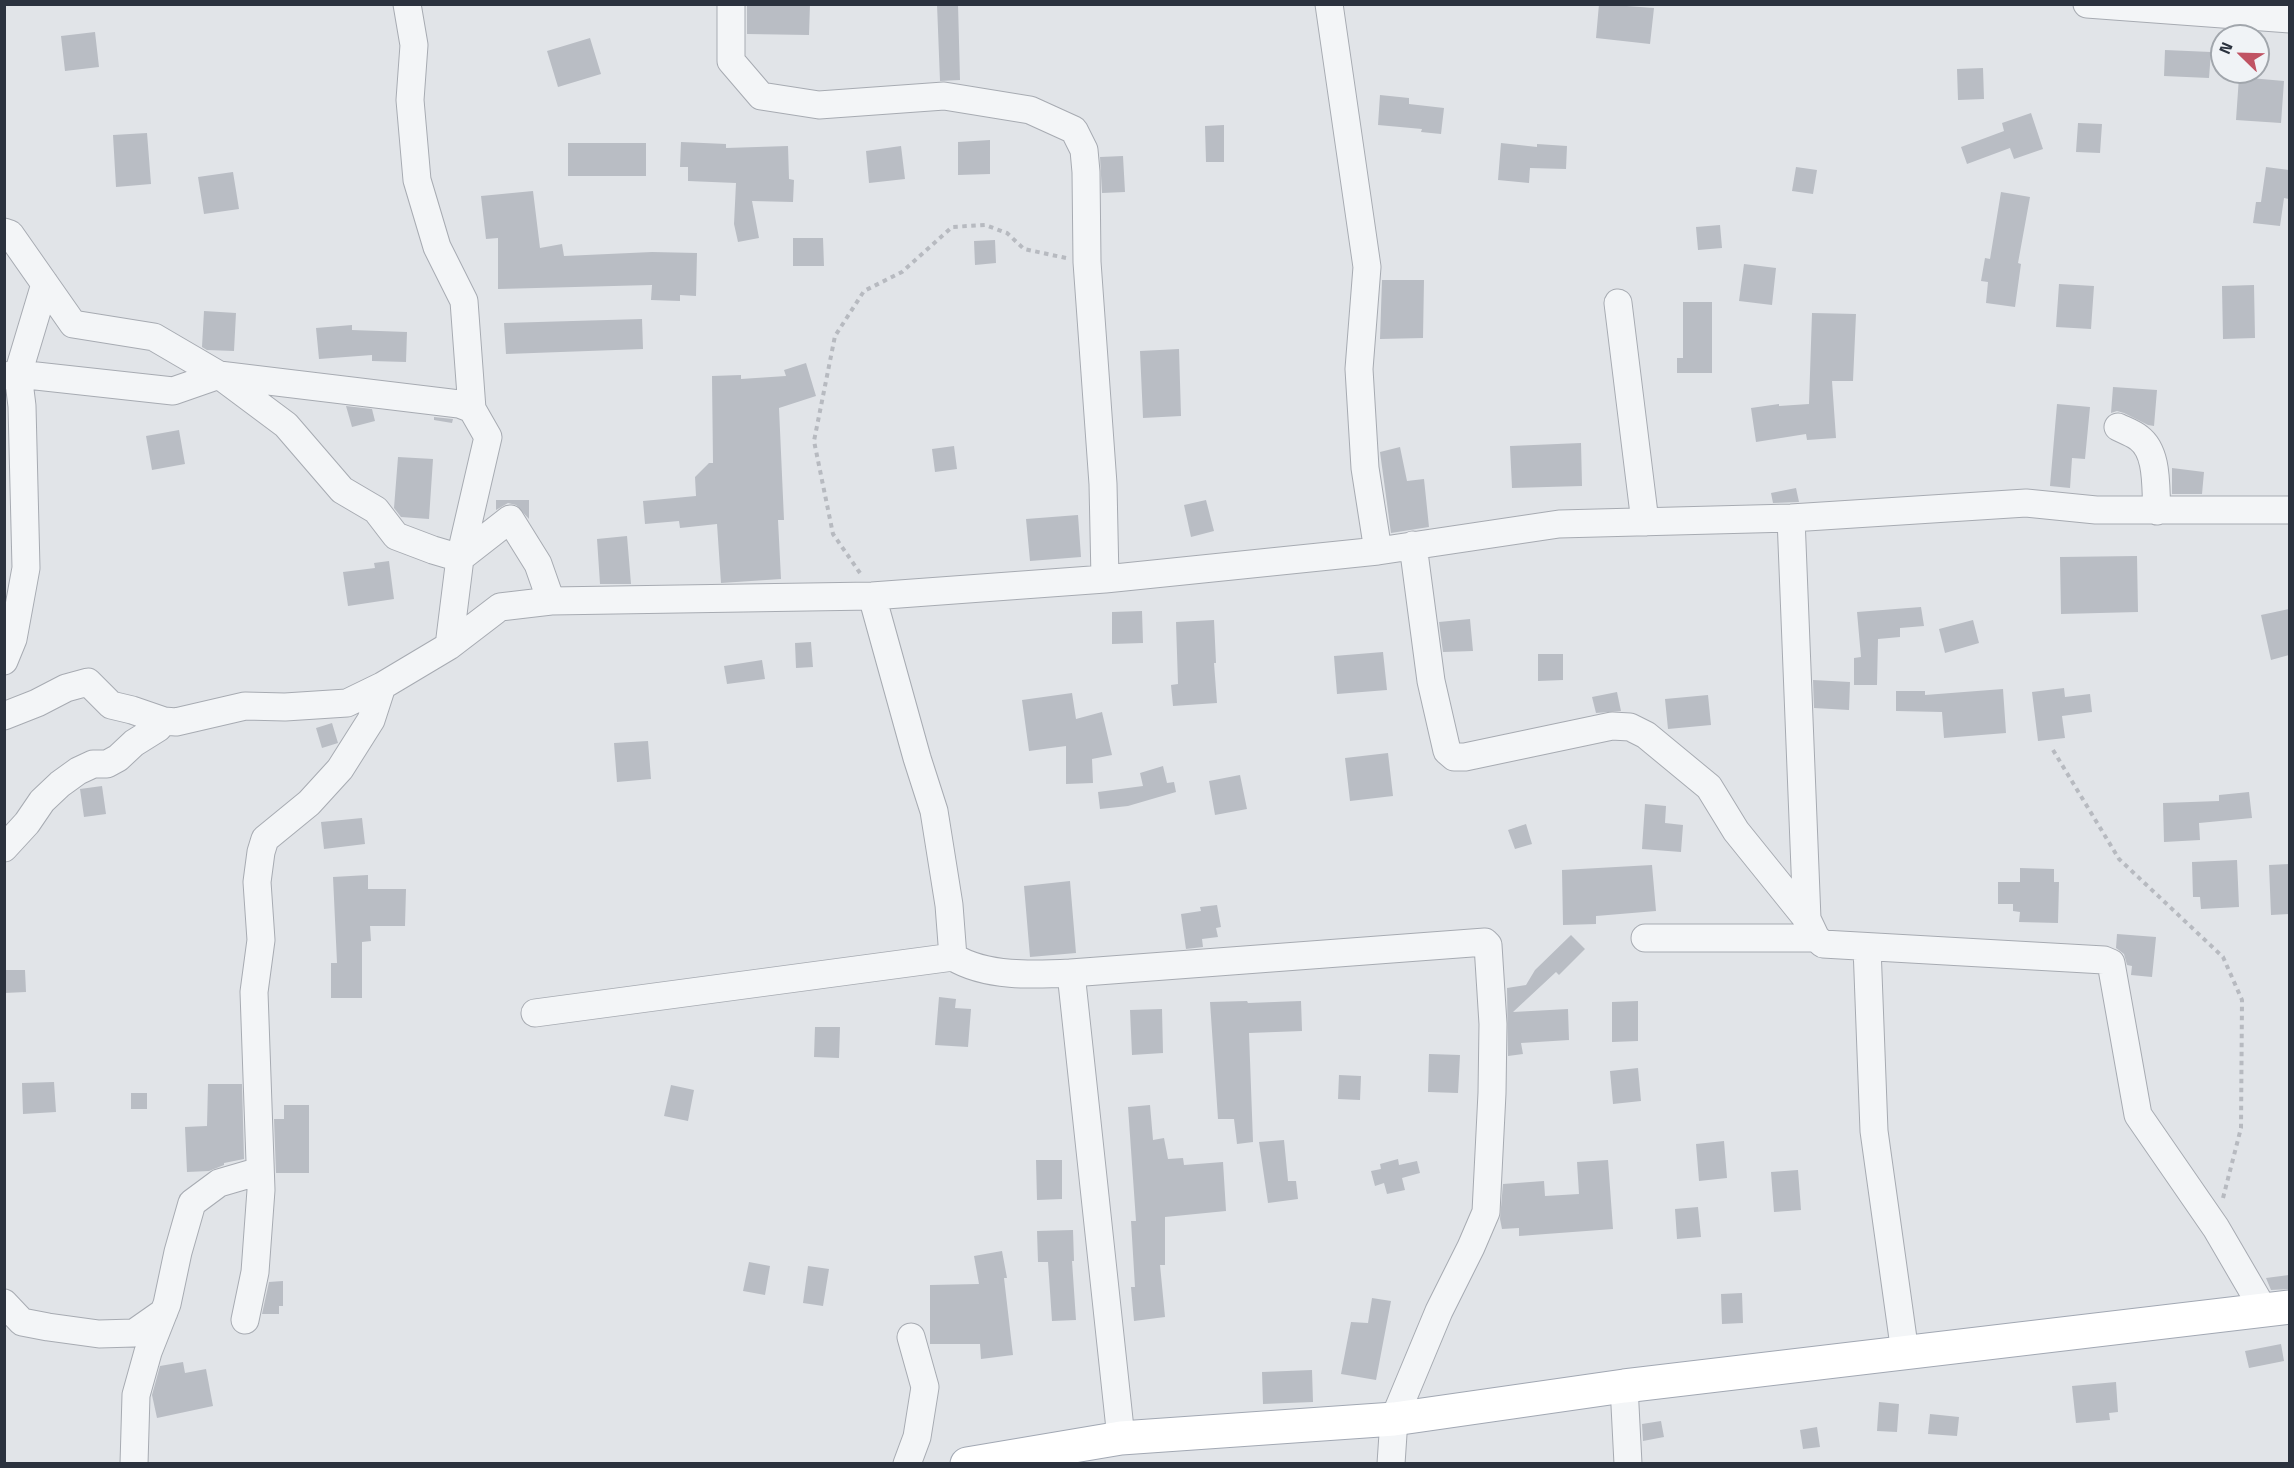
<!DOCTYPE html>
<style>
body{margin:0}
#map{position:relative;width:2294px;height:1468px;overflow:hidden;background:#e1e4e8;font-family:"Titillium Web",sans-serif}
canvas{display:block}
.frame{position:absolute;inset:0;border:6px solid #2b323e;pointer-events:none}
.north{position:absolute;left:2210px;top:24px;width:60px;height:60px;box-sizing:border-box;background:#f0f3f6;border:2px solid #a1a6ac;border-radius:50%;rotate:293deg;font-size:16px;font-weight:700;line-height:24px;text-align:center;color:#2b323e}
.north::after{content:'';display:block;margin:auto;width:21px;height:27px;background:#c05363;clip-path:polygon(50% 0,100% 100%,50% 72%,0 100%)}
</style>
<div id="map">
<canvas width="2294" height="1468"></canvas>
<div class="frame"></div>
<div class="north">N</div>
</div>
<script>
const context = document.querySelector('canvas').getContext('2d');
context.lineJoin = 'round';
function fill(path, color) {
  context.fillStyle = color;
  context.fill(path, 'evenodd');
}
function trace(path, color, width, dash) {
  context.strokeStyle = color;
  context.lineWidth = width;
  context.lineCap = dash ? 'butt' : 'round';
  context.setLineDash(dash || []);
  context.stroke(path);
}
const building = new Path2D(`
 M747,4H810L809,35L747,34Z
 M937,4H958L960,80L940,81Z
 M1599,4L1654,8L1650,44L1596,38Z
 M95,32L99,67L65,71L61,36Z
 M590,38L601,74L558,87L547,51Z
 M2165,50L2211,52L2209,78L2164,76Z
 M1983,68L1984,99L1958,100L1957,69Z
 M2239,77L2284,81L2281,123L2236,120Z
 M1380,95L1409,98V104L1444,108L1441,134L1421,132L1422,129L1378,125Z
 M2031,113L2043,149L2014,159L2010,148L1967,164L1961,147L2004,131L2002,123Z
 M2078,123L2102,124L2100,153L2076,152Z
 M1224,125V162H1206L1205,126Z
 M147,133L151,184L116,187L113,135Z
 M990,140V174L958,175V142Z
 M681,142L726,144V148L788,146L789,179L794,180L793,202L752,201L759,238L738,242L734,224L736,183L688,181V167H680Z
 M568,143H646V176H568Z
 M1501,143L1537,147V144L1567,146L1566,169L1530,168L1529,183L1498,180Z
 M901,146L905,179L869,183L866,151Z
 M1123,156L1125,192L1102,193L1100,157Z
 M1796,167L1817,170L1813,194L1792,191Z
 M2266,167L2289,170V199L2284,198L2280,226L2253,223L2256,202H2261Z
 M233,172L239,209L204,214L198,177Z
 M533,191L540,248L562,244L564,256L652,252L697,253L696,296L680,295V301L651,300L652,285L498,289V238L486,239L481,196Z
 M2001,192L2030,197L2018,263L2021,264L2015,307L1986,303L1988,282L1981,281L1985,258L1990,259Z
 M1720,225L1722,248L1698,250L1696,227Z
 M793,238H823L824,266H793Z
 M995,240L996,263L975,265L974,241Z
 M1744,264L1776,268L1772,305L1739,301Z
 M1382,280H1424L1423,338L1380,339Z
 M2059,284L2094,286L2091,329L2056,327Z
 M2254,285L2255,338L2223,339L2222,286Z
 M1683,302H1712V373H1677V358H1683Z
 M204,311L236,313L234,351L207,350L202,347Z
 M1812,313L1856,314L1853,381H1832L1836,438L1807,440L1806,434L1756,442L1751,408L1779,404V406L1809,404Z
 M642,319L643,349L506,354L504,323Z
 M352,325V330L407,332L406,362L372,361V355L319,359L316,328Z
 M1179,349L1181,416L1143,418L1140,351Z
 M806,363L816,396L779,408L784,520H778L781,579L721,583L717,524L680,528L679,521L645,524L643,501L696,496L695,477L709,463H713L712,376L741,375V379L786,376L784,370Z
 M2113,387L2157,390L2154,426L2148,425L2124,413L2117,411L2111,413Z
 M2057,404L2090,407L2085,459L2072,458L2070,488L2050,486Z
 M346,406L372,409L375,421L352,427Z
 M434,417L453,419L452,423L434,420Z
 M179,430L185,464L152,470L146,436Z
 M1581,443L1582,486L1512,488L1510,446Z
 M954,446L957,469L935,472L932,449Z
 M1400,447L1407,481L1424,479L1429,527L1391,533L1380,452Z
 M398,457L433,459L429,519L401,517L394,508Z
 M2172,468L2204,472L2202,494H2172Z
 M1796,488L1799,502L1773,503L1771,493Z
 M496,500H529V519L516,505L508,503L496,510Z
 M1206,500L1214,531L1191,537L1184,505Z
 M1078,515L1081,557L1030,561L1026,519Z
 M627,536L631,584H600L597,539Z
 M2137,556L2138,612L2061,614L2060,557Z
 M389,561L394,599L348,606L343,572L375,568L374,563Z
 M1921,607L1924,626L1900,628V637L1878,639L1877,685H1854V658L1861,657L1857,612Z
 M2289,609V655L2271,660L2261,615Z
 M1142,611L1143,643L1112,644V612Z
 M1470,619L1473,651L1443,652L1439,622Z
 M1214,620L1216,663H1214L1217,703L1173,706L1171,685L1178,684L1176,622Z
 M1973,620L1979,643L1945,653L1939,629Z
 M811,642L813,667L796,668L795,643Z
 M1383,652L1387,690L1337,694L1334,656Z
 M1538,654H1563V680L1538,681Z
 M762,660L765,679L727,684L724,666Z
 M1813,680L1850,682L1849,710L1814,708Z
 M2064,688L2065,697L2090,694L2092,712L2062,716L2065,738L2038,741L2032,692Z
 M2003,689L2006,733L1944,738L1942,712L1896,711V691H1925V695Z
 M1617,692L1621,711L1596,713L1592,697Z
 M1072,693L1076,719L1102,712L1112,755L1092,759L1093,783L1066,784V746L1029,751L1022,700Z
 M1708,695L1711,725L1668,729L1665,699Z
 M332,723L338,743L322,748L316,728Z
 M648,741L651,779L617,782L614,743Z
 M1388,753L1393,796L1350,801L1345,758Z
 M1163,766L1167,783L1174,782L1176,792L1128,806L1100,809L1098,792L1143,786L1140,773Z
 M1240,775L1247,809L1215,815L1209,781Z
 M102,786L106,814L84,817L80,789Z
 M2249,792L2252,818L2199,823L2200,840L2164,842L2163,803L2219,801V795Z
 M1645,804L1666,806L1665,823L1683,825L1681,852L1642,849Z
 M362,818L365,844L324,849L321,822Z
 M1526,824L1532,844L1515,849L1508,830Z
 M2237,860L2239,907L2201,909L2200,897H2193L2192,862Z
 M2289,864V914L2271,915L2269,865Z
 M1652,865L1656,911L1596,916V924L1563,925L1562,870Z
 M2020,868L2054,869V882H2059L2058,923L2019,922L2020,912L2013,911V904H1998V882H2020Z
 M368,875V889H406L405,926H370L371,941L362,942V998H331V963H337L333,877Z
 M1070,881L1076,953L1030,957L1024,886Z
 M1217,905L1221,927L1216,928L1218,937L1202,939L1203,947L1186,949L1181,914L1201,911L1200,907Z
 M2117,934L2156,937L2152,977L2131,975L2132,966L2127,965L2124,954L2116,948Z
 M1571,935L1585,949L1559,975L1556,972L1513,1012L1568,1009L1569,1040L1521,1043L1523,1054L1508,1056L1507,988L1526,985L1535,970Z
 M4,970H25L26,992L4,993Z
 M939,997L956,999L955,1008L971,1009L968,1047L935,1045Z
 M1247,1001L1248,1003L1301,1001L1302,1031L1249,1033L1253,1142L1237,1144L1234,1119H1218L1210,1002Z
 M1638,1001V1041L1612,1042V1002Z
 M1162,1009L1163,1053L1132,1055L1130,1010Z
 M815,1027H840L839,1058L814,1057Z
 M1429,1054L1460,1055L1458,1093L1428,1092Z
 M1638,1068L1641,1101L1613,1104L1610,1071Z
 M1339,1075L1361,1076L1360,1100L1338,1099Z
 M54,1082L56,1112L23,1114L22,1083Z
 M208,1084H242L244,1159L224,1163V1165L209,1171L187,1172L185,1127L207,1126Z
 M671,1085L694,1090L688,1121L664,1116Z
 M131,1093H147V1109H131Z
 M284,1105H309V1173H276L274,1119H284Z
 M1150,1105L1153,1140L1164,1138L1168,1159L1183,1158L1184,1165L1223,1162L1226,1211L1165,1217V1265H1160L1165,1317L1134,1321L1131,1287H1135L1131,1221H1136L1128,1107Z
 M1284,1140L1288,1181H1296L1298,1199L1268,1203L1259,1142Z
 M1724,1141L1727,1178L1699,1181L1696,1144Z
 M1398,1159L1399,1165L1417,1161L1420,1173L1402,1178L1405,1190L1387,1194L1384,1183L1375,1186L1371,1171L1381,1169L1380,1164Z
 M1036,1160H1062V1199L1037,1200Z
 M1608,1160L1613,1229L1519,1236V1228L1502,1229L1500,1219L1503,1184L1544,1181L1545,1196L1579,1194L1577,1162Z
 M1798,1170L1801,1210L1774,1212L1771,1172Z
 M1698,1207L1701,1237L1677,1239L1675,1209Z
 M1073,1230L1074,1261H1072L1076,1320L1052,1321L1048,1262H1038L1037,1231Z
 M1002,1251L1007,1278H1004L1013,1355L981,1359L980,1344H930V1285L979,1284L974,1256Z
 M749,1262L770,1266L765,1295L743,1291Z
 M808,1266L829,1269L823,1306L803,1303Z
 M2289,1275V1289L2271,1290L2266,1278Z
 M283,1281V1306H279V1314H262L269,1282Z
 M1742,1293L1743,1323L1722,1324L1721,1294Z
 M1372,1298L1391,1301L1376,1380L1341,1374L1351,1322L1368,1323Z
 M2281,1344L2284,1361L2249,1368L2245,1351Z
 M183,1362L185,1373L206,1369L213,1406L157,1418L152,1395L160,1366Z
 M1312,1370L1313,1402L1263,1404L1262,1372Z
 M2116,1382L2118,1412L2109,1413L2110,1420L2076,1423L2072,1386Z
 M1879,1402L1899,1404L1897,1432L1877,1431Z
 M1930,1414L1959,1417L1957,1436L1928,1434Z
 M1661,1421L1664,1437L1643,1441L1642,1424Z
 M1817,1427L1820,1447L1803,1449L1800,1430Z`);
const path = new Path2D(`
 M860,573L833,534L814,441L835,336L864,291L902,272L952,227L985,225L1007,233L1024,249L1066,258
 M2053,750L2119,859L2223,957L2242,1000L2241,1128L2223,1198`);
const minor = new Path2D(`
 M407,4L414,45L410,100L417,180L437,247L464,301L472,409
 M731,4V61L761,96L819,105L944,96L1030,110L1074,130L1084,150L1086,172L1087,262L1103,484L1105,579
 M1329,4L1367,267L1359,369L1365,468L1378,551
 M2087,4L2290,19
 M4,232L10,234L73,324L154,337L219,375L286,425L342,490L376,510L396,536L433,550L460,558L510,519L538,564L551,601
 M1618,303L1645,522
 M4,376L18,374L173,391L219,375L459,404L472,409L488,437L460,558L449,646
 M2118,427C2124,430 2133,433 2139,438C2159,453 2155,489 2157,511
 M1791,518L1807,919
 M1413,545L1431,681L1447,751L1454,757H1465L1612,726L1630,727L1646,735L1709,787L1736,831L1807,919L1816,938L1823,944L2104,960L2111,963L2138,1115L2216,1228L2265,1312
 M872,596L917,758L934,811L949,905L953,957
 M4,661L13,639L26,568L22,406L18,374L45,284
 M4,716L37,703L66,688L88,682L111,705L132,710L164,721L176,722L245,706L285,707L347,703L382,686L449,646L500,607L551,601L872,596L1105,579L1378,551L1559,524L1791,518L2026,503L2096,510H2290
 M4,848L27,823L42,801L60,784L78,771L93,764H107L118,758L134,743L158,728L164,721
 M1645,938H1816
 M1867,947L1874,1131L1905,1353
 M535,1013L953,957C986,977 1033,975 1071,973
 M4,1303L22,1322L48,1327L99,1334L134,1333L164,1312
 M245,1320L255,1272L261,1190L254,992L261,940L257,882L261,852L265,839L309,803L340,769L371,720L382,686
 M1624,1386L1628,1464
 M1121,1438L1071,973L1485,942L1488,945L1493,1024L1492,1093L1486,1212L1471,1247L1439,1311L1394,1419L1391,1464
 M134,1464L136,1395L148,1352L167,1304L178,1252L192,1203L219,1183L260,1171
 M907,1464L917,1437L925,1387L911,1337`);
const major = new Path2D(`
 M967,1464L1121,1438L1394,1419L1624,1386L2290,1307`);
fill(building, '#b9bdc4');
trace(minor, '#a7abb2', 29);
trace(major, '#a2a8b3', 35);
trace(path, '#b7bac0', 4, [4.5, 4.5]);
trace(minor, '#f3f5f7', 27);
trace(major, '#fff', 33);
</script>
